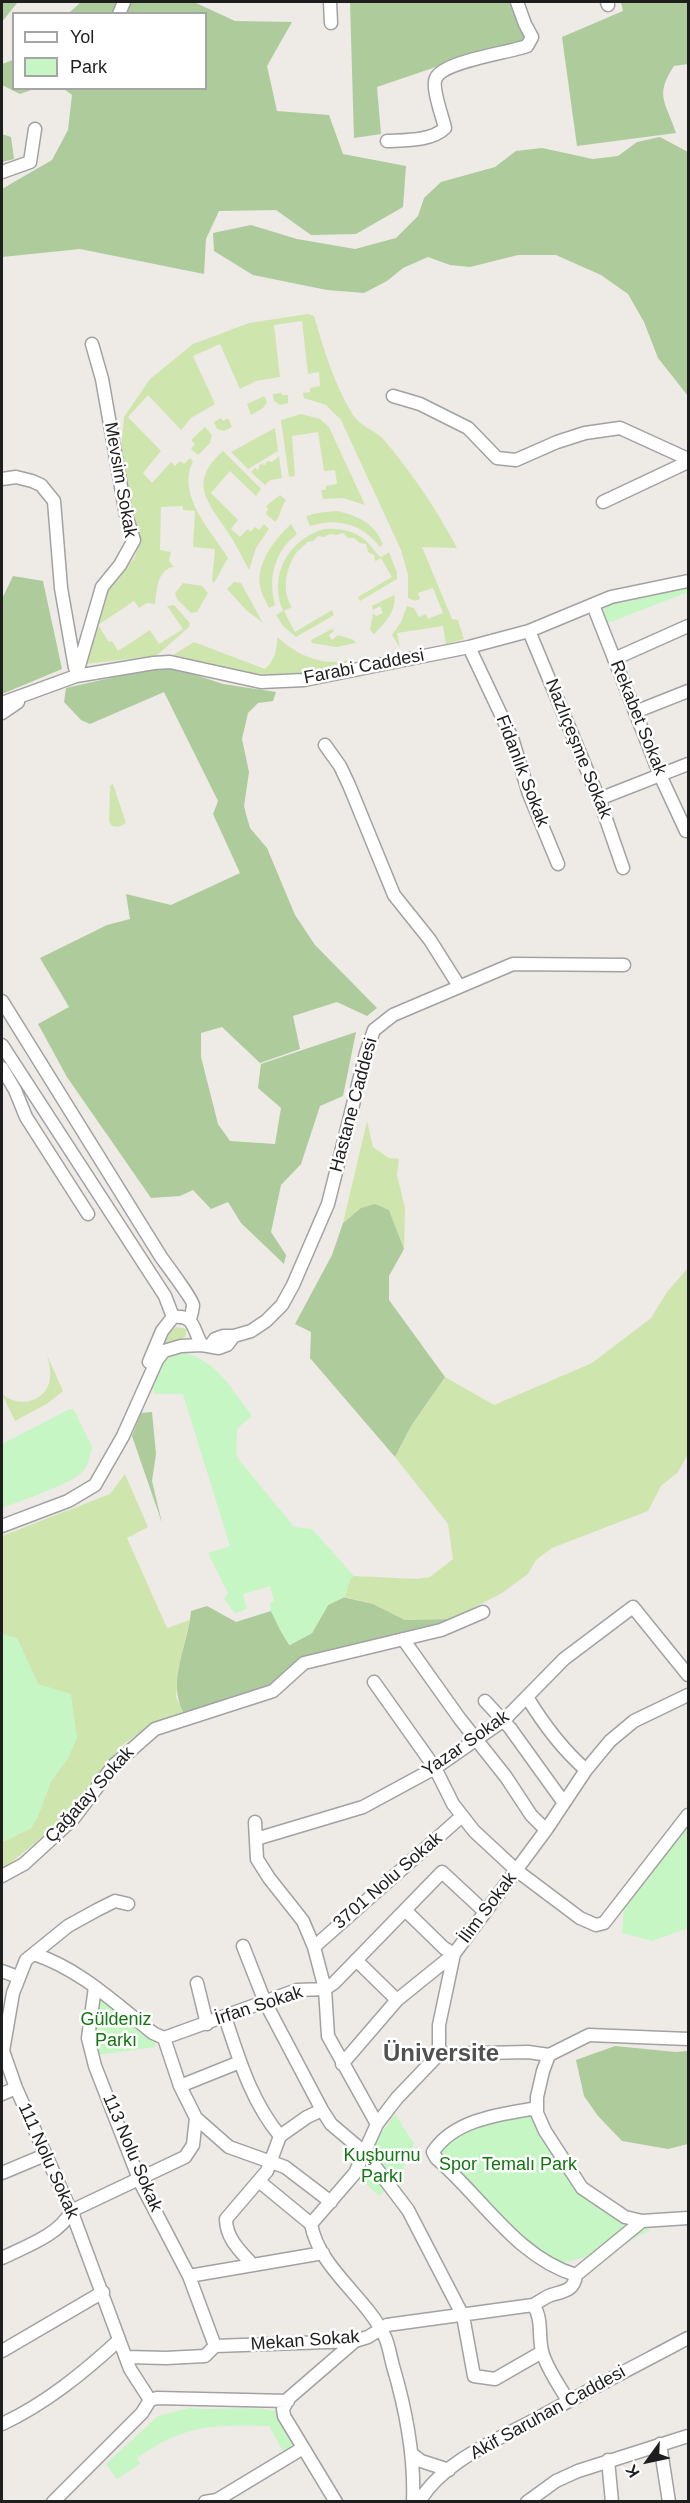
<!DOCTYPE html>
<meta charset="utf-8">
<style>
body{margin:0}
#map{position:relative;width:690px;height:2503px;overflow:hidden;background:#eeeae5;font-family:Helvetica,sans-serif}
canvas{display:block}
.frame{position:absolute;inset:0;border:3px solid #1e1e1e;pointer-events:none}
.legend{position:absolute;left:12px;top:12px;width:195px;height:78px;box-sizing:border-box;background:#fff;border:2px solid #a5a5a5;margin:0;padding:8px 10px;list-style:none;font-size:18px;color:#1e1e1e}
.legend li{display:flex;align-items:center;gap:12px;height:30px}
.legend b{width:30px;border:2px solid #a5a5a5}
.north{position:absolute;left:618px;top:2431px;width:60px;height:60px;-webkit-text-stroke:4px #fff;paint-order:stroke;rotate:237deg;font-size:16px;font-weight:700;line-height:24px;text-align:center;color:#1e1e1e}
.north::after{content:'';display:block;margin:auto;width:21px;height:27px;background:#1e1e1e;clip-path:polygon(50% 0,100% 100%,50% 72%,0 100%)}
</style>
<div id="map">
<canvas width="690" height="2503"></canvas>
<div class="frame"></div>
<ul class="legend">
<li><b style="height:8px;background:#fff"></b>Yol</li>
<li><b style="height:16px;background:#c5f6c4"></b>Park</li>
</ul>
<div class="north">K</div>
</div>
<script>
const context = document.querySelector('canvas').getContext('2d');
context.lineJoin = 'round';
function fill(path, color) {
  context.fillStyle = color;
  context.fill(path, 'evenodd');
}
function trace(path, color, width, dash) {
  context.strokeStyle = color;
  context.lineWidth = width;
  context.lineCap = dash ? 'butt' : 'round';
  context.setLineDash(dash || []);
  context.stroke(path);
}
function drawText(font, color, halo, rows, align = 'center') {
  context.font = font + ' Helvetica,sans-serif';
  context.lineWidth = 5;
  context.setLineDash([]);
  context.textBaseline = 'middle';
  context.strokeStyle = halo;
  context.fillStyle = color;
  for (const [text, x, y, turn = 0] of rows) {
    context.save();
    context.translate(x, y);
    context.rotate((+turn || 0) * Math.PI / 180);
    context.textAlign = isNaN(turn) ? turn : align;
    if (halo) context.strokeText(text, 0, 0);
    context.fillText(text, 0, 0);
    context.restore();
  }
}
const grass = new Path2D(`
 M308,314L314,316C324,350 334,384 353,415C360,427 376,430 385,441C412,473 437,510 457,548L422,547L452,619L458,620L464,639L446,644L443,626L397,633L400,648L392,635L401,622L407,606L414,608L419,617L426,614L428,619L443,613L433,588L418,593L420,599L415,601L408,598V575L401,550L341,420L326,405L304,398L303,393L310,392V388L320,386L319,372L308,374L302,321L274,325L280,377L256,381L240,389L220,344L193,356L215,404L191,418L181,430L148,395L128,417L161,451L143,473L152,483L171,462L175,466L180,461L184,464L190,458L193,461C176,496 211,530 228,558L214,583L212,580L215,549L193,547L195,511L183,510V506L161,507L160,550L171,552L169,561L174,567C157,569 157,590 155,604L147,603L139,608L134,601L98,625L109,642L112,641L118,651L150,630L159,644L183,629L167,606L174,605L190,623L189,627L156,656L85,664L108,585L134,559L141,540L124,479L121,448L124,417L150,379L193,344L249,323Z
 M281,393L282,395H288V403L280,405L274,401L273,394Z
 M264,396L267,402L263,408L251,415L247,404Z
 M301,414L320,419L329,427L365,505L343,498L323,499L321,490H326V486L337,484L335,470L324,471L318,432L292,436L295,476L289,477L281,420Z
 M221,418L223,421L228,418L232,427L224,431L217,429L214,422Z
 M205,427L212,435L210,443L198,455L191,449L195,444L191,440Z
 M275,428L278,451L248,469L231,452Z
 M223,451L261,489L256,496L230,471L211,493L238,520L231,529L240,537L248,529L250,532L255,527L259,530L264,524L269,529L256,548L249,570C242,557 236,544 228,532C207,501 188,482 223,451Z
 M279,456L282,478L270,480L265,485L251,472L255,468L258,470L260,464L265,465L267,461L272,462Z
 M280,495L286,500C280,508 281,516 275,522L266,514L268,509L266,506Z
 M337,511C359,516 374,523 383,544L380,547C363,524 337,517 310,526L306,516L317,513Z
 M291,524L297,534C274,552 268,578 275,605L269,608C266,601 261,594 260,586C256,563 275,539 291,524Z
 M324,529C340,528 357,531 368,543C373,548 375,553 381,557L389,552L397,573V579L360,601L358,597L392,577L381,558L375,561L374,555L368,552L366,544L360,543L354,538H348L343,533L336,535L330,534L324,537L318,536L313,541L307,542C304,547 300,548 297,552C286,566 281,592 292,607L284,611L295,632L332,610L334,615L296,637L283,626L276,615L283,611C268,575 288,540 324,529Z
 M234,582L241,583L263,623L246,610L227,589Z
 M183,583L202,586L208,593L197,612L191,613L177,599L175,593Z
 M394,595C398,608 384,625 374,634L370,630L373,613L376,616L383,613L380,606L373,610L372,606Z
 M332,629L334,631L329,635L332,640L338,635L354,640L356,643L336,647L312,643L311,640Z
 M277,637C297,655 324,668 351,659L352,661C332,667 313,673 293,675C255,678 209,665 173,655L194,642L265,669C274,662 278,647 277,637Z
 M113,784L126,823L118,827L112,826L109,822L110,786Z
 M367,1121L373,1147L389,1158L399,1159L397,1175L405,1208L404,1249L389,1210C366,1201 360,1209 343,1223Z
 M688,1268V1454L678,1472L661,1486L648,1511L552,1548L536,1560L528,1574L502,1593L452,1619L405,1620L373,1604L345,1597L350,1579L354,1576L417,1579L430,1577L453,1559L448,1524L395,1457L411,1426L445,1377L494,1405L592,1363L651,1318L667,1292Z
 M177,1327L187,1329L185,1337L161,1347L168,1332Z
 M47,1355L63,1391L48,1403L15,1421L2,1394C18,1408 46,1403 50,1379C51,1371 49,1363 47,1355Z
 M125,1474L148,1527L127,1538L167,1628L190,1620L178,1669L176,1697L183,1712L153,1723L121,1746L85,1790L70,1814L2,1870V1841H5L31,1828L37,1818L51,1781L68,1758L48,1688L38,1684L17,1639L2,1634V1536L110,1494Z`);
const forest = new Path2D(`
 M2,2H21L17,3L2,22Z
 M81,2H185L196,3L235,21L292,22L267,66L277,111L329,115L343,154L406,166L403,207L356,234L311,235L276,210L219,211L206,239L204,274L80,249L2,257V189L52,160L68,130L72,95L64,89L206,88V14L69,13Z
 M350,2H514L531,35L524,41L474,54L377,87L381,134L354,138Z
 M621,2H688V64L674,66C654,96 666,102 676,133L577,146L562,37L623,11Z
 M13,60L14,88L34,89L20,94L2,85V64Z
 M2,134L11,137L14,159L2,162Z
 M660,137L688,152V396L658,358L644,322L628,294L601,275L556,255H518L470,267L450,265L428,257L403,268L387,281L364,293L327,290L253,275L214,251L213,233L251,225L297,239L355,249L396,238L418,216L424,198L441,182L495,167L516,151L542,148L593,159L618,156L637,142Z
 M13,576L43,581L62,669L2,694V599Z
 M159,667L181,670L223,684L276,692L273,701L258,703L248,713L242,739L249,772L244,806L246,814L250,828L267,848L295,915L315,945L377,1008L367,1016L337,1002L293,1016L300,1049L260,1063L222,1027L201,1033V1057L218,1124L230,1141L275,1144L281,1108L258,1088L261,1064L356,1032L343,1096L320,1106L301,1164L281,1185L271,1232L286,1255L284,1264L241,1223L228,1202L211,1209L193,1190L180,1196L151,1198L67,1077L38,1024L69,1007L40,958L107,925L130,919L126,894L171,905L240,873L213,814L218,801L164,692L90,724L81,720L64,702L66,688Z
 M375,1204L389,1210L404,1249L389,1276V1300L445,1377L411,1426L395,1457L310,1358L311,1332L295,1324L332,1255L343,1223L361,1208Z
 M152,1412L156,1454L152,1481L162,1523L132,1436L141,1413Z
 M343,1597L373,1604L405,1620L452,1619L440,1625L415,1629L345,1648L323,1651L304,1657L272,1688L183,1712C167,1679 188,1646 191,1611L207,1606L236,1622L271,1611L290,1645L312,1633L328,1605Z
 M615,2046L676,2052L688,2051V2144L668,2149L622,2141L598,2116L584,2096L576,2060Z`);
const park = new Path2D(`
 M684,585L688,592L608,623L603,611L608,603Z
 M185,1353C217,1361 233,1391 252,1416L237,1429L236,1456L294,1527L312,1529L354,1576L350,1579L345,1597L328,1605L312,1633L289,1645L280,1630L271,1611L270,1603L274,1601L270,1586L243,1594L247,1609L235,1613L224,1599L228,1593L208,1553L230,1546L183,1394H156L148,1384C160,1365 162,1357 185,1353Z
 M70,1409L74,1410L92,1447C90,1455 88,1468 81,1473C69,1485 19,1501 2,1508V1444Z
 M2,1634L17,1638L38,1684L71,1694L77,1738L68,1758L51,1781L37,1818L31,1828L5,1841H2Z
 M688,1825V1928L652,1941L622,1933L624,1908Z
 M103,1990L157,2034L155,2047L97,2055L91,2037Z
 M530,2110L601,2208L650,2230L615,2249L559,2264L529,2247L431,2161L449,2133Z
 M395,2114L414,2144L399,2178L379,2196L354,2173Z
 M189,2408C218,2411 247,2405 277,2411L295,2448L288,2460L269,2426C212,2425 185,2424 137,2458L140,2464L117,2479L106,2464L158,2416Z`);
const minor = new Path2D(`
 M330,2L331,23
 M607,2L608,5
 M119,14L124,2
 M387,141C405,140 432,141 445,128C443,118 431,87 436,78C444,61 508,53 527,46L532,37L525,24L517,2
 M2,172L30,162L35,129
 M393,396L420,404L468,428L497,458L516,460L557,442L585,433L620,428L688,459
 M2,479L16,477L32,481L41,485L54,501L61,588L75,668
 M603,502L688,462
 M593,605L660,775L686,831
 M529,631L599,799L623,868
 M469,647L512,738L529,794L558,864
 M614,659L688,626
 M76,676L102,587L120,565L134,540L126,515L102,379L92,344
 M2,703L76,676L154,663L170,662L261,682L304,680L469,647L529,631L611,597L688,581
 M635,712L688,691
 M2,713L18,702
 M325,745L340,766L349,785L394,895L430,940L459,986
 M599,799L688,764
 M2,1001L161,1257C166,1264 193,1300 193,1305C193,1309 191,1315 190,1319
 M2,1045L165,1296L173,1317
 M2,1068L15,1090L26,1117L88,1214
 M210,1346L215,1339L223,1336H234L251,1331L266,1321L282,1305L293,1285L328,1204L366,1053L374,1030L393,1015L513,964L624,965
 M149,1362L162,1331L173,1317C196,1315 192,1329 202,1345
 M2,1526L68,1501L95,1485L123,1436L157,1360L164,1351L181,1346L202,1345L219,1348L227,1345L234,1336
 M403,1639L460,1719L506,1777L531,1815L546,1830
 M374,1682L435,1768L453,1804L474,1831L516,1870L580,1918L596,1925L604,1923L688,1815
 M527,1697C544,1725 561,1748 586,1770
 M485,1701L510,1728L564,1803
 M255,1822L257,1859L269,1878L303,1921L314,1947L325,1989L328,2036L377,2124
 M256,1839L363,1807L435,1768L504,1720L564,1659L633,1607L688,1675
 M2,1876L24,1864L73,1819L114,1765L155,1729L273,1691L304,1663L441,1630L483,1612
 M128,1904L115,1901L97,1910L68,1926L26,1960L13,1993L3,2051L16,2088L74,2218L130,2369L150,2400
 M243,1946L265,2002L322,2110L331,2124L364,2152L408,2210L463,2316L474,2376L495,2379L542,2352
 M314,1947L462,1816
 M34,1954C80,1969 116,2004 153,2033L164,2038L297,1990L325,1989L334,1983L442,1872L484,1911
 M356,1960L397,2000
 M2,1971L18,1977
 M197,1983L207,2024
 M95,1987L88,2038L95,2066L141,2184L189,2276L215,2346
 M225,2017C239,2059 251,2101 280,2136L267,2171L226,2219C226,2238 240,2251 252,2264
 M164,2038L180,2086L196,2118L229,2147L285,2167L331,2202
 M688,2039L589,2035L549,2055L543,2071L537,2097V2113L545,2131L582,2188L625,2217L642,2221L688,2218
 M439,2054L528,2052L549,2055
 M342,2064L397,2000L454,1954L444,1948L405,1910
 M180,2086L240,2062
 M2,2094L16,2088
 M537,2108C502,2114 454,2119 433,2152L436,2158C481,2196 517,2258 576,2275C574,2291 564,2291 551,2295C545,2297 539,2302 533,2305C543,2318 538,2336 542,2351C546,2368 560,2386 568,2401
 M280,2136L307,2117L322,2110
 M2,2173L45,2155
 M260,2182L311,2224
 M2,2258C24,2247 60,2235 71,2211L185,2157L193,2145L196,2118
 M576,2275L642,2221
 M189,2276L323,2253
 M215,2346L355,2341L368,2337L387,2325L533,2305
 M2,2351L103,2292
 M127,2357L166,2358L205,2356L215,2346
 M2,2424C45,2404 83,2373 118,2341
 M660,2444L669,2502
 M412,2454L421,2461L449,2470
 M608,2460L612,2502
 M53,2502L142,2413L150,2400L157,2398L288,2401
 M205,2502L217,2500L303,2448
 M336,2502L284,2416L283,2409L289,2398L355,2341
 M413,2502C415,2455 406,2410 393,2366C390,2356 389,2344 384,2335C365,2296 319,2268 311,2224L355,2173L377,2124L397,2098L439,2054V2025L454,1954L546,1830L586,1770L610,1741L634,1721L688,1695
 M419,2502C442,2462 495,2441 534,2420C585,2392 637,2365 688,2338
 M527,2502L556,2481L578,2471L688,2436`);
const streetNames = [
 ["Mevsim Sokak",120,480,80],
 ["Farabi Caddesi",364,667,-11],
 ["Rekabet Sokak",638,718,68],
 ["Nazlıçeşme Sokak",578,749,68],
 ["Fidanlık Sokak",522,771,69],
 ["Hastane Caddesi",354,1105,-75],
 ["Yazar Sokak",466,1744,-35],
 ["Çağatay Sokak",90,1795,-48],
 ["3701 Nolu Sokak",388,1881,-41],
 ["İlim Sokak",488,1908,-53],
 ["İrfan Sokak",259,2006,-18],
 ["113 Nolu Sokak",132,2153,67],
 ["111 Nolu Sokak",48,2161,66],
 ["Mekan Sokak",305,2341,-4],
 ["Akif Saruhan Caddesi",548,2413,-29]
];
const parkNames = [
 ["Güldeniz",116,2020],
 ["Parkı",116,2041],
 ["Kuşburnu",382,2156],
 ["Parkı",382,2177],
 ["Spor Temalı Park",508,2165]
];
const districtNames = [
 ["Üniversite",441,2054]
];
fill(grass, '#cee6ae');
fill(forest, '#aecb9c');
fill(park, '#c5f6c4');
trace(minor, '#a2a2a2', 15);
trace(minor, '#fff', 12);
drawText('18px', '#1e1e1e', '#fff', streetNames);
drawText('18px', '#137612', '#fff', parkNames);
drawText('bold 24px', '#515151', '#fff', districtNames);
</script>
